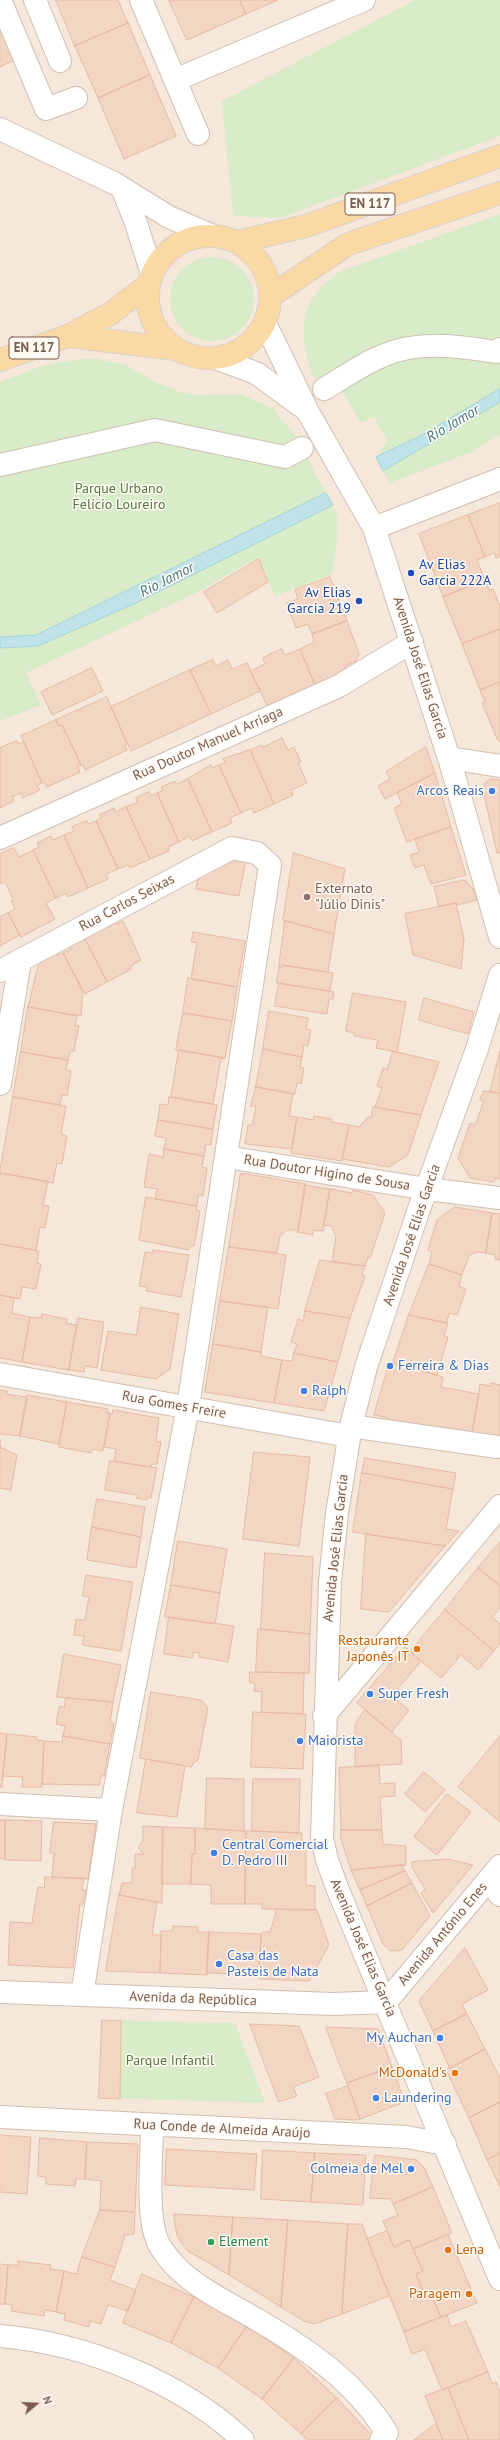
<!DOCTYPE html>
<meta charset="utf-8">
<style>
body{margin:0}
#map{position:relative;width:500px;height:2440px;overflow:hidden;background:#fdf6ec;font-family:"PT Sans",sans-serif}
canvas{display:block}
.north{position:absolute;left:16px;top:2384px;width:40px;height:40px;-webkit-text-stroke:3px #fffaf3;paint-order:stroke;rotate:71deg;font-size:11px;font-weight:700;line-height:16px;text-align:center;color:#7a5c4d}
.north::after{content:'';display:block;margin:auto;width:14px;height:18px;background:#7a5c4d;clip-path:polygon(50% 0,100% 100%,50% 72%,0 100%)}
</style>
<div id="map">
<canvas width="500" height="2440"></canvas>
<div class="north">N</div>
</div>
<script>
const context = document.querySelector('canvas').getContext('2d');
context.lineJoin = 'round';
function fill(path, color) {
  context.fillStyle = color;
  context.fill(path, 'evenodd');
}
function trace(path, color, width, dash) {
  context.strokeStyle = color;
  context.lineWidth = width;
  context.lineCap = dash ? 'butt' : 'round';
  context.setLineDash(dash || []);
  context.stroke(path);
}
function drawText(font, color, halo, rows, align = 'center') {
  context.font = font + ' "PT Sans",sans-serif';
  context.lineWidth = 3;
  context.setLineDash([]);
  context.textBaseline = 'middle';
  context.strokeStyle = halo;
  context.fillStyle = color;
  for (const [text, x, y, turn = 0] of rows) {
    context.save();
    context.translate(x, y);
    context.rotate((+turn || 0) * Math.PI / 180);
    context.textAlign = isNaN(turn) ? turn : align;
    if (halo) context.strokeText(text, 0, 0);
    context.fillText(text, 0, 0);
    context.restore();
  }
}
const residential = new Path2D(`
 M0,0H500V2440H0Z`);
const green = new Path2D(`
 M415,0H500V136L280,218L233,216L222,101Z
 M500,214V435L469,453L390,483L376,457L387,441L374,416L361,423L332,375L327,378L313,377C299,331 296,303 339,272Z
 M170 299a42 42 0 1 1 84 0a42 42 0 1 1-84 0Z
 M82,359H98L126,365L153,381L180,392L196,395L241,394L274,409L297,438L337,515L338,531L332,574L275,596L259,557L198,592L26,673L41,705L0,721V382L47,364Z
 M102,2020L235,2023L265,2103L99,2098Z`);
const water = new Path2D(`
 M500,389V402L383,471L376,457L422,435Z
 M326,493L333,505L138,602L38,646L0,648V637L36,635Z`);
const building = new Path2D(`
 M56,0H118L128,23L75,46Z
 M169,0H240L246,14L187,40Z
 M240,0H278L246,14Z
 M0,14L19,58L0,67Z
 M128,23L150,75L98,98L75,46Z
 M150,75L176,136L124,159L98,98Z
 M500,503V556L496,558L494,553L485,557L468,515Z
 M468,515L485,557L477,560L485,580L443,597L419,534Z
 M259,559L268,582L217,613L204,592Z
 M330,577L347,621L312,634L308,624L296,628L286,603L298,599L295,590Z
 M485,580L489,590L493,589L500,606V629L462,644L443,597Z
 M347,621L359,654L356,661L345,666L347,670L315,685L300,649L314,642L312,634Z
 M500,629V682L480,690L462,644Z
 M282,649L285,655L300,649L315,685L268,707L250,671L265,664L263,658Z
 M213,660L216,666L228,660L232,669L247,663L260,691L211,714L190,670Z
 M92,668L103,691L52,715L41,692Z
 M190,670L211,714L131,751L111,707Z
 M500,682V742L497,739L482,703L485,702L480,690Z
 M107,697L127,744L125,745L127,750L85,770L83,765H81L62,725L59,726L56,720Z
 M56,720L59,726L62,725L81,765L78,767L80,772L47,787L45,782L42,783L21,736Z
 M282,738L288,750L294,747L301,762L298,763L307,783L291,790L293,795L274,804L250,750L262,745L263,747Z
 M17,741L18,744L24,742L42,783L37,785L40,790L23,798L21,793L12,797L14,801L0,808V748Z
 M426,747L435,773L385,799L378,786L390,779L386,772Z
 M250,750L274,804L254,813L252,808L241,813L219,765L225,762L223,759Z
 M211,765L212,768L219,765L241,813L230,818L232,823L212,832L188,779Z
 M435,773L451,827L407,842L394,808L402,804L397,793Z
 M188,779L212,832L192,841L190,836L179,842L157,793L163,790L161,787L175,781L176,784Z
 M491,779L500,780V853H497L483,790L485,783Z
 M149,792L151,796L157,793L179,842L168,847L169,851L150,859L126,807L137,802L136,798Z
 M126,807L150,859L130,868L128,865L118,869L96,821L101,818L99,815L114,808L115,812Z
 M87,821L88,824L96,821L118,869L106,874L108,879L88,888L64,835L74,831L72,827Z
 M451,827L466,875L431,884L424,865L415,868L410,855L419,852L415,839Z
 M64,835L88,888L68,897L66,893L56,898L33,850L39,847L37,843L51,836L53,840Z
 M14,848L19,857L33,850L56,898L46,903L55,919L21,937L8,913L15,909L11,901H14L5,882L0,884V854Z
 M294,853L345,869L334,934L283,920Z
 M231,857L246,860L239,896L196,889L199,874Z
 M465,880L474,890L477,900L457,905L456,903L439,907L434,887Z
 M456,903L464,939L461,969L413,955L405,914Z
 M8,913L20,935L0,946V917Z
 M115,920L117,924L123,921L141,960L133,964L130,970L107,982L84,937Z
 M285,921L334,934L328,972L282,965L281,968H279Z
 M193,932L245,941L237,987L191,979L197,943L192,942Z
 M84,937L107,982L85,994L63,953L71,949L69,945Z
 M55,953L57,956L63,953L83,992L81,1016L28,1007L38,966L43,960Z
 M282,965L333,973L330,991L276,983L279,968H281Z
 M188,978L237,987L232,1021L183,1013Z
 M279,983L334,992L333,999H329L327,1014L275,1006Z
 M353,993L406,1002L397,1052L376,1048L378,1040L354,1036V1033L346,1031Z
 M424,998L474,1012L468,1034L419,1020Z
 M28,1007L77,1016L75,1025L79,1026L74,1051H70L68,1060L21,1052Z
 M269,1011L308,1018L306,1029L311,1030L308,1046L304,1045L302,1057L263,1049Z
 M183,1013L232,1021L225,1058L176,1050Z
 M263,1049L302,1057L300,1067L304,1068L301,1084L297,1083L295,1094L256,1087Z
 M179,1050L225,1058L221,1059L213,1104L171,1097Z
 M393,1051L439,1062L421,1115L375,1107L382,1088L377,1086L383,1068L387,1069Z
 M500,1051V1093L490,1092Z
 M21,1052L68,1060L66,1070L71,1071L67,1096L62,1095L60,1105L13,1097Z
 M256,1087L293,1094L289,1116L297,1117L292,1149L245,1144L248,1125H252L256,1106H251Z
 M484,1091L500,1093V1179L495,1178L494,1182L470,1178L458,1158L470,1123L475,1125L484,1101L480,1100Z
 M13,1097L66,1106L61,1134L67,1136L62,1164L57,1163L53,1183L0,1173Z
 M169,1097L217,1105L213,1129L158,1120L160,1104L168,1105Z
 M373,1107L421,1115L408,1155L389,1167L342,1159L349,1125L359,1127L368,1117H371Z
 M314,1116L332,1119L331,1122L349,1125L342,1161L291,1153L297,1117L313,1120Z
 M158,1120L213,1129L211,1145L206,1144L204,1156L164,1149L166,1138L155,1136Z
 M164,1149L204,1156L202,1167L207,1168L203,1196L198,1195L197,1206L155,1199L157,1189L144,1187L149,1154L163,1157Z
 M0,1173L48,1181L43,1205L49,1206L45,1228L40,1227L36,1250L0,1244Z
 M241,1173L306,1184L298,1230H287L280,1236L277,1253L229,1247Z
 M305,1185L330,1189L323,1231L313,1230V1235L298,1232Z
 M330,1189L352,1193L353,1190L373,1195L385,1213L370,1258L368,1257L365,1266L332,1262L336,1236L331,1226L324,1225Z
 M146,1197L197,1206L196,1210L200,1211L194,1246H190L189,1250L139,1240Z
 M455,1207L492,1213L486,1253L478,1252L469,1255L462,1275L429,1264L432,1252L428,1250L437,1220Z
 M492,1213L500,1214V1260L495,1259L496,1255L486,1253Z
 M0,1244L39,1251L37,1263L41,1264L36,1289L22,1287L20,1299L0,1295Z
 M229,1247L286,1255L278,1309L220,1301Z
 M153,1250L189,1255L181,1297L146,1291L147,1287L139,1286L145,1252L153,1253Z
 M320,1260L365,1266L362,1274L365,1276L350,1318L305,1311Z
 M429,1264L462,1275L459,1286L466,1289L457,1315L450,1313L446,1323L409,1315Z
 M0,1295L14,1298L12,1313L30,1317L22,1362L0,1358Z
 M220,1301L268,1307L261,1352L213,1344Z
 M141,1307L179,1314L170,1369L156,1379L101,1370L108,1331L136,1335Z
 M305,1311L350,1318L338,1362L294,1353L297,1344L291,1342L298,1319L303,1321Z
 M42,1314L67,1319L66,1323L77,1325L69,1370L22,1362L30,1317L41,1318Z
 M409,1315L448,1323L444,1336L448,1337L437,1375L393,1363Z
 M78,1318L104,1322L97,1368L85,1366L84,1372L69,1370Z
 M213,1344L261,1352V1356L282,1360L274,1403L205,1392Z
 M294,1353L338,1362L324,1411L274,1403L282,1360L292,1361Z
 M390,1362L443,1377L441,1387L479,1394L471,1439L387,1425L388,1418L374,1415Z
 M491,1383L500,1385V1444L471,1439L480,1384L491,1386Z
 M0,1390L7,1391L6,1394L26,1397L27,1400L20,1436L0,1434Z
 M27,1395L67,1402L59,1444L20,1436Z
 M67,1402L108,1409L107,1413H110L103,1451L93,1449L91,1453L59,1447Z
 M113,1410L159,1418L156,1441L161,1442L157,1464H152L151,1467L114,1461L116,1449L104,1447L110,1413L112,1414Z
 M0,1440V1447L17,1455L11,1490L0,1488Z
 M254,1452L310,1457L299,1546L243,1539Z
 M365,1458L456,1473L453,1489L362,1473Z
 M110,1461L157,1468L151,1498L147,1497V1500L136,1498L137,1495L105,1490Z
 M362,1473L453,1489L446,1529L459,1531L445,1546L353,1532Z
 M97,1499L145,1507L141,1537L92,1527Z
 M92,1527L141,1537L136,1568L87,1560Z
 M366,1534L445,1546L389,1612L361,1609Z
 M178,1541L227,1549L220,1593L171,1585Z
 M500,1542V1586L478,1568Z
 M265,1553L313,1557L310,1634L261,1629Z
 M478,1568L500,1586V1608L492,1617L500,1624V1643L494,1651L445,1610Z
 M86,1575L133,1582L121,1651L82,1645L84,1636L74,1635L76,1619L85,1620L89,1597L83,1596Z
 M171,1585L220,1593L215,1624L165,1617Z
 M445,1610L494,1651L478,1670L461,1655L441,1678L410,1652Z
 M169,1617L234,1626L228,1662L199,1657L200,1653L193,1652V1658L164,1654Z
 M258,1629L310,1634L309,1673L256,1672Z
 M405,1647L421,1661L396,1691L399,1693L395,1699L409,1710L392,1732L357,1703Z
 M64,1654L121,1665L113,1702L57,1697Z
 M250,1672L304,1673L303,1714L261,1712L262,1692L254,1691L255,1683H250Z
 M151,1692L201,1700L208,1708L198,1760L193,1763L192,1767L140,1758Z
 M66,1698L113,1702L110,1723H114L110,1744L63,1736L65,1726L56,1724L59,1706L64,1707Z
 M365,1710L401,1740L402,1764L355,1767V1724Z
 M253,1712L306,1714L303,1769L251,1767Z
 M0,1733L7,1734L2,1787H0Z
 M7,1734L37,1737V1740L44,1741L42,1787H22L23,1777L3,1776Z
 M63,1736L110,1744L104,1776H101L99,1785L42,1784L44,1741L62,1742Z
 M500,1736V1822L458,1787Z
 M146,1759L185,1766L177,1817L137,1813Z
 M379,1765L380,1784L395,1783V1796L380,1797L382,1830H341L339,1768Z
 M424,1772L445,1790L425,1812L405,1794Z
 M207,1778L244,1779V1831L205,1829Z
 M253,1779H300L299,1833L252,1831Z
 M447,1794L471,1812L437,1855L414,1837Z
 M0,1820H5V1859H0Z
 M5,1820L42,1821L41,1861L5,1860Z
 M54,1822L96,1824L88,1879L52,1877L54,1853H50Z
 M143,1826L163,1827L162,1903L119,1895L122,1883H132V1868H135V1854H144L138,1848L143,1840Z
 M163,1827L195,1828V1854H192L191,1884H162Z
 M195,1828L246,1831L245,1904H211V1885L191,1884L192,1854H195Z
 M341,1830H382L383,1844L406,1846V1865L351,1870L341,1839Z
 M246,1831L302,1833V1843H306V1885L315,1886V1910L262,1909V1904H245Z
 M448,1859L473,1865L433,1913L421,1893L425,1889L412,1867V1862Z
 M402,1865L405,1871L360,1890L351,1870Z
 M405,1871L412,1883L367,1906L360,1890Z
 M45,1877L84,1878L82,1890H86L83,1904H80L73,1968L8,1965L10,1922L32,1923L38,1887L44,1888Z
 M412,1883L430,1916L402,1950L390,1951L383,1944L367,1906Z
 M119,1895L157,1902L152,1935H161L160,1973L106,1971Z
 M277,1909L317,1910L329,1945L309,1981L259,1979L261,1934L263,1932H270Z
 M173,1926L198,1927V1932H209L207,1975L160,1973L161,1931H172Z
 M209,1932L261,1934L259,1975L207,1973Z
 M465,1948L488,1990L462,2004L467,2014L433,2031L419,2001Z
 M467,2014L485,2049L450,2069L433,2031Z
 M102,2020L121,2021L120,2099L99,2098Z
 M250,2024L299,2026L319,2077L293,2087L297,2096L279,2102Z
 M326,2027L378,2029L392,2067L347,2083Z
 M485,2049L500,2078V2102L469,2118L446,2070Z
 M392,2067L405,2102L360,2119L347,2083Z
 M348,2086L360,2119L356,2120L335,2119L326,2094Z
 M500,2102V2153L487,2160L469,2118Z
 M0,2135L31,2137L27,2194L0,2192Z
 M40,2138L87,2142L85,2179H76L75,2186L46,2184V2177L38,2176Z
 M87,2142L138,2144L135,2212L100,2210L101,2181L85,2179Z
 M167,2149L257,2154L254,2190L165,2185Z
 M263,2150L315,2153L311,2202L261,2199Z
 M315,2153L366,2155L363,2205L311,2202Z
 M500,2153V2187L487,2160Z
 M375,2155L417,2160L424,2167L433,2187L393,2204L391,2199L370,2198Z
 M433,2187L452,2233L413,2249L409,2240L394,2247L383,2221L398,2215L393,2204Z
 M100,2210L135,2212L134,2234L125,2235L115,2267L82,2257Z
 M174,2214L233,2217L229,2275L188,2251L182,2244L177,2235Z
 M233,2217L288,2220L281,2307L229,2275Z
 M288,2220L348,2224L342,2314L314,2324L304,2321L281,2307Z
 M348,2224H362L389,2296L342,2314Z
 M387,2231L394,2247L409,2240L423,2271L416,2274L426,2298L432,2296L441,2317L404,2332L367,2239Z
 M448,2235L477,2303L441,2317L432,2296L426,2298L416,2274L423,2271L413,2249Z
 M82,2257L115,2267L110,2280L136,2290L128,2311L108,2305L101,2324L90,2321L89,2327L64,2320L65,2314L56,2312L64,2271L76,2274Z
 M18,2261L51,2265L50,2269L64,2271L56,2312L45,2310L44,2316L11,2311L12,2305L5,2304L8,2265H18Z
 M0,2264L8,2265L5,2304H0Z
 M142,2274L194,2297L171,2343L123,2323Z
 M194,2297L247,2326L218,2368L171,2343Z
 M447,2315L451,2327L466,2321L488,2372L442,2390L425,2349L412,2354L404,2332Z
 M247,2326L294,2358L262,2399L218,2368Z
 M294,2358L337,2398L301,2434L262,2399Z
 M488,2372L492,2384L496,2382L500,2393V2440H469L448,2388Z
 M448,2388L469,2440H443L425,2396Z
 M337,2398L376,2440H307L301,2434Z
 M436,2424L443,2440H414Z`);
const minor = new Path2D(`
 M0,0L46,109L76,98
 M35,0L60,61
 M141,0L198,134
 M175,80L364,0
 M0,129L114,183L169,217L211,235
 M122,188L136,223L152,274
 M265,323L308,412L374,528L449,758L500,937
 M215,358L256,373L304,408
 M324,389C343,378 362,364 382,356C418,340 459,346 496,352L500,349
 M0,465L155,430L285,457L302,448
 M374,528L500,479
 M449,758L500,766
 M0,838L339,686L412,642
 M0,971L232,848L257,853L270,865L188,1407L111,1810L82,1995
 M500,975L477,1049L418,1212L366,1367L351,1426L337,1513L330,1582L322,1838L327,1860L338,1890L500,2279
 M0,1084L20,961
 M226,1157L427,1189L500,1198
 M0,1374L349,1436
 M351,1426L497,1447
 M324,1716L500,1506
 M0,1804L111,1810
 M488,1880L500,1895
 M0,1992L333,2004L386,2002
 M386,2002L500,1866
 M0,2117L406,2137L445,2144
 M152,2126C152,2156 145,2222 160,2246C180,2281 222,2299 256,2319C307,2349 354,2380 387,2433L381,2440
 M0,2336C85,2343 181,2382 243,2440`);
const major = new Path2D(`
 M148 297a61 61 0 1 1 122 0a61 61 0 1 1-122 0Z
 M237,242L306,226L500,156
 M271,296L348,244L500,193
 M68,336L176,349
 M0,360L68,336L110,314L149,284`);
const markers = [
 [411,573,4,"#1a4fb4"],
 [359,601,4,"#1a4fb4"],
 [492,791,4,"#3f7fe0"],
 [307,897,4,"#8d6e63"],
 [390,1366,4,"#3f7fe0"],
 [304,1391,4,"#3f7fe0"],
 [417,1649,4,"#e8710a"],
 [370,1694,4,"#3f7fe0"],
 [300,1741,4,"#3f7fe0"],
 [214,1853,4,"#3f7fe0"],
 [219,1964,4,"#3f7fe0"],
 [440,2038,4,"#3f7fe0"],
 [455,2073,4,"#e8710a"],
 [376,2098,4,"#3f7fe0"],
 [411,2169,4,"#3f7fe0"],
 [211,2242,4,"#2e9e5b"],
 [448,2250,4,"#e8710a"],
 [469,2294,4,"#e8710a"]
];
const shields = [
 [370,204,50],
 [34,348,50]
];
const shieldNames = [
 ["EN 117",370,204],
 ["EN 117",34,348]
];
const parkNames = [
 ["Parque Urbano",119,489],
 ["Felício Loureiro",119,505],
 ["Parque Infantil",170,2061]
];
const transitNames = [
 ["Av Elias",419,565],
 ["Garcia 222A",419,581],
 ["Av Elias",351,593,"right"],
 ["Garcia 219",351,609,"right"]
];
const streetNames = [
 ["Avenida José Elias Garcia",420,668,72],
 ["Rua Doutor Manuel Arriaga",208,744,-24],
 ["Rua Carlos Seixas",127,903,-28],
 ["Rua Doutor Higino de Sousa",327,1173,9],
 ["Avenida José Elias Garcia",412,1235,-71],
 ["Rua Gomes Freire",174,1405,10],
 ["Avenida José Elias Garcia",336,1548,-84],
 ["Avenida António Enes",443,1934,-50],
 ["Avenida José Elias Garcia",363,1948,67],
 ["Avenida da República",193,1999,2],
 ["Rua Conde de Almeida Araújo",222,2129,3]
];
const shopNames = [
 ["Arcos Reais",484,791,"right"],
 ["Ferreira & Dias",398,1366],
 ["Ralph",312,1391],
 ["Super Fresh",378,1694],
 ["Maiorista",308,1741],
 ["Central Comercial",222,1845],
 ["D. Pedro III",222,1861],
 ["Casa das",227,1956],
 ["Pasteis de Nata",227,1972],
 ["My Auchan",432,2038,"right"],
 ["Laundering",384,2098],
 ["Colmeia de Mel",403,2169,"right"]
];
const educationNames = [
 ["Externato",315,889],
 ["\"Júlio Dinis\"",315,905]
];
const foodNames = [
 ["Restaurante",409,1641],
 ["Japonês IT",409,1657],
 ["McDonald's",447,2073],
 ["Lena",456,2250,"left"],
 ["Paragem",461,2294]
];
const leisureNames = [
 ["Element",219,2242]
];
const waterNames = [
 ["Rio Jamor",453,424,-31],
 ["Rio Jamor",167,580,-27]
];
fill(residential, '#f5e8da');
fill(green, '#d8ecc9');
fill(water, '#bfe3e8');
trace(water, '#a5d3da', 1);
fill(building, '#f3d5c3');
trace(building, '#e6bba3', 1);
trace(minor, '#d1beb0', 24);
trace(major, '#dad1cd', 24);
trace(minor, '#fff', 22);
trace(major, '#fbd9a5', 22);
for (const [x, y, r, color] of markers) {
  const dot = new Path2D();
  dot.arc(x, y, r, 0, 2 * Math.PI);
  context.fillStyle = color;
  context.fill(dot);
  trace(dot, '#fffaf3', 1.5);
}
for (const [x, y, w] of shields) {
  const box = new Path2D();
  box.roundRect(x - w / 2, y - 11, w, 22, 3);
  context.fillStyle = '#fffaf3';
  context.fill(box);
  trace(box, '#7a5c4d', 1);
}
drawText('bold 13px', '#7a5c4d', null, shieldNames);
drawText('14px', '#537a41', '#fffaf3', parkNames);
drawText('14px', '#164399', '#fffaf3', transitNames, 'left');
drawText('14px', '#7a5c4d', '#fffaf3', streetNames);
drawText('14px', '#366cbe', '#fffaf3', shopNames, 'left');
drawText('14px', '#785e54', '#fffaf3', educationNames, 'left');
drawText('14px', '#c56008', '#fffaf3', foodNames, 'right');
drawText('14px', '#27864d', '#fffaf3', leisureNames, 'left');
drawText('italic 15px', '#437c86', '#fffaf3', waterNames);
</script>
